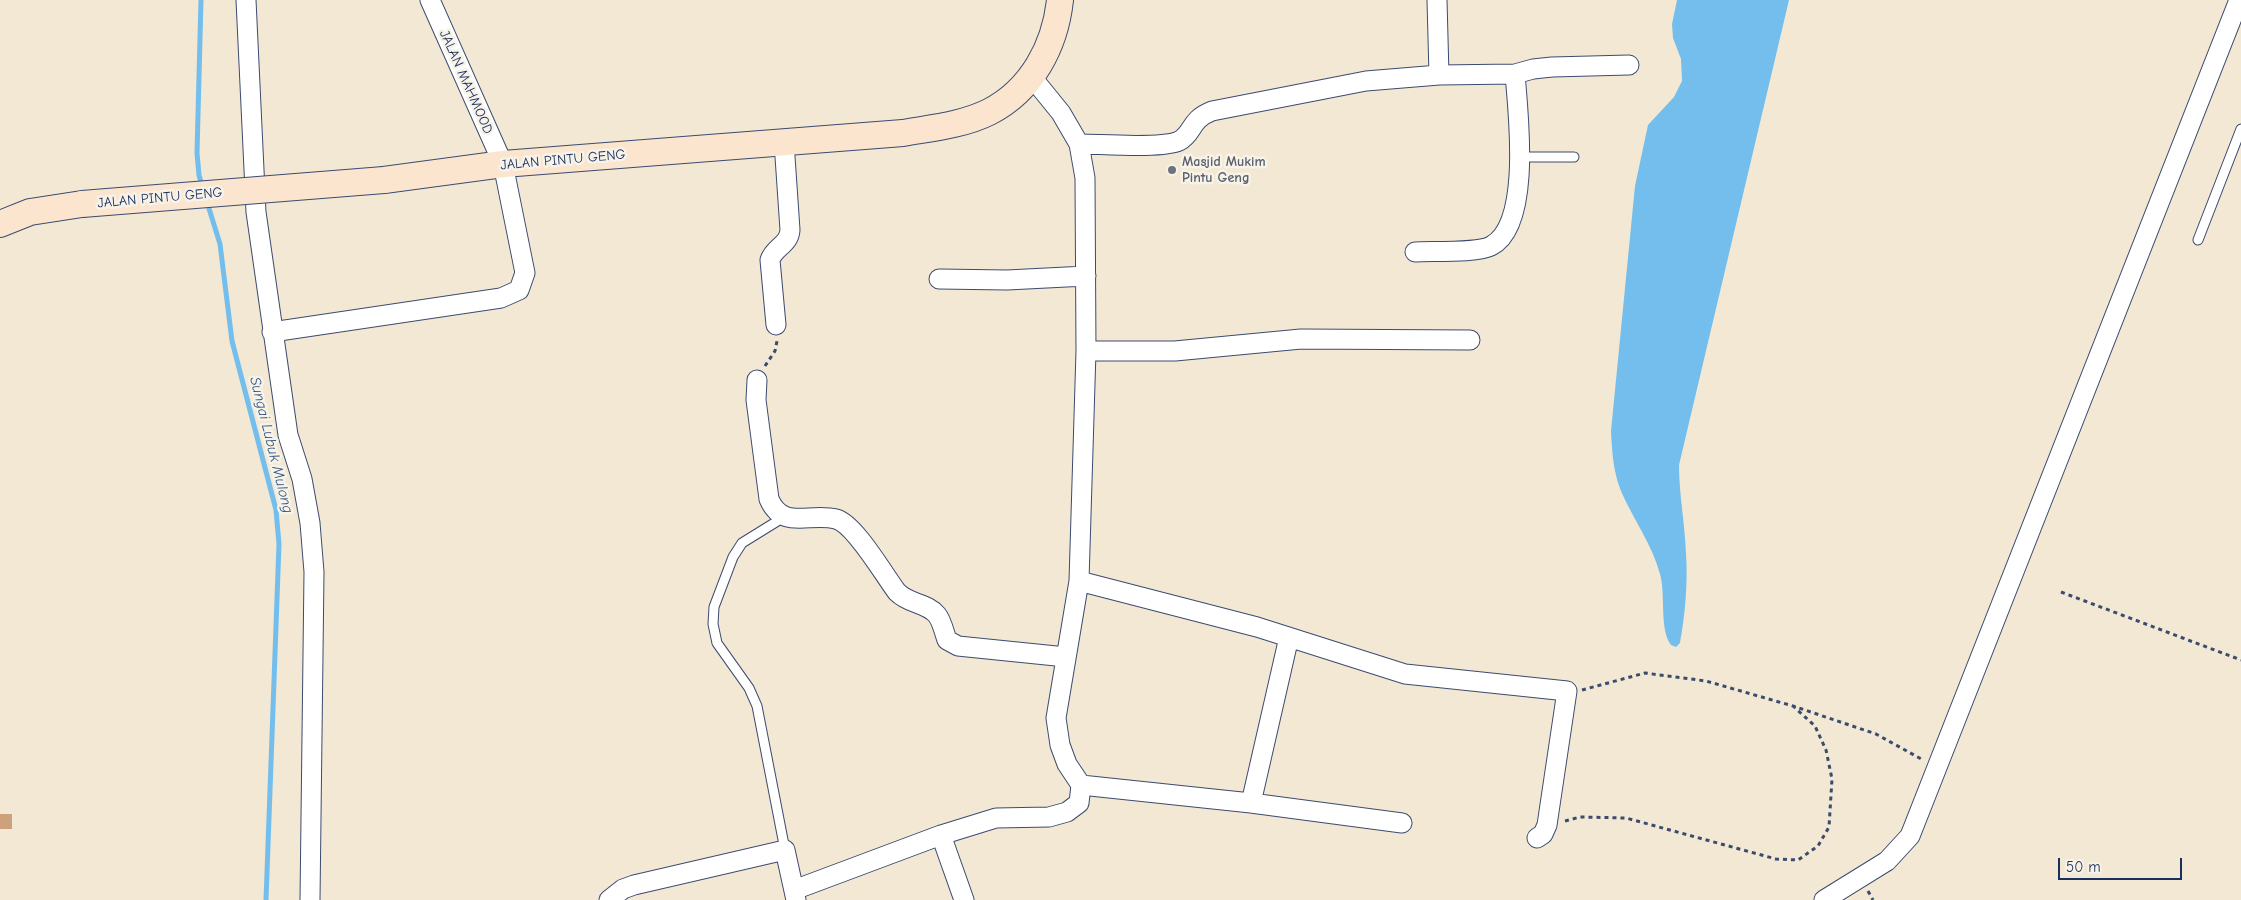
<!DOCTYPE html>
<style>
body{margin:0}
#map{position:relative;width:2241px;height:900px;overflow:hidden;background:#f3e8d3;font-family:"Comic Neue",sans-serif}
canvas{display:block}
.scale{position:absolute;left:2058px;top:858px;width:124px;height:22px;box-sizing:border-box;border:2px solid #1b2f5e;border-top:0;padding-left:6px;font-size:15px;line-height:18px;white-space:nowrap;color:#1b2f5e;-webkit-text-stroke:4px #f7f3e8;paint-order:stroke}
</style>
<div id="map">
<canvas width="2241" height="900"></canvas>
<div class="scale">50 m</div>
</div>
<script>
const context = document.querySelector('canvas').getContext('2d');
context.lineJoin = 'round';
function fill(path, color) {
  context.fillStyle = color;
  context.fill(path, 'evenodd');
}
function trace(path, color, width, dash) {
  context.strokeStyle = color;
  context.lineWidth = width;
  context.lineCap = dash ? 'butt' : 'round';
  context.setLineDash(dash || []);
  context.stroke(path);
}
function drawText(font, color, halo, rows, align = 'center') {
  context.font = font + ' "Comic Neue",sans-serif';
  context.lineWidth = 5;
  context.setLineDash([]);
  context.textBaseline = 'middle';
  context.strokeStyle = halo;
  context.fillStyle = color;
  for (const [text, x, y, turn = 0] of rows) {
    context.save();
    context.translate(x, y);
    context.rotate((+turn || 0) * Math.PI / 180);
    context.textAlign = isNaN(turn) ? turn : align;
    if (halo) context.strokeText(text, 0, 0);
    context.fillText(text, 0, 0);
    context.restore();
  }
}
const water = new Path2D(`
 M1677,0H1789L1679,465C1679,495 1685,524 1686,554C1688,583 1685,615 1680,643L1676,647L1671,645C1659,629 1666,595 1660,574C1652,544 1633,519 1621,491C1613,471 1612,451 1611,431L1635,186L1648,125L1674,97L1682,81L1681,59L1673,38L1672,24Z`);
const stream = new Path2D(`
 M201,0L197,153L199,175L202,186
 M207,202L220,244L232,341L276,510L279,544L266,900`);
const building = new Path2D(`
 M0,814H12V829H0Z`);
const path = new Path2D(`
 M765,366L775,351L777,341
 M2061,592L2241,660
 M1582,690L1645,673L1706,681L1793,706L1876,734L1923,760
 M1565,821L1580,817L1626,818L1776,859L1798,860L1818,846L1829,827L1832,779L1826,750L1815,726L1793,706
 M1868,891L1873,900`);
const lane = new Path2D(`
 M1521,157H1574
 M2198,240L2241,129
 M784,517L742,543L733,557L714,607L713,624L717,643L749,688L757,706L785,850`);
const street = new Path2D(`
 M246,0L256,212L288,435L302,479L310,523L314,572L310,900
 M1437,0L1439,75
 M1079,144C1101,144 1162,149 1179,141C1194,133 1189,120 1212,111L1366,81L1439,75L1515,74L1533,69L1552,67L1629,65
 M1415,252C1432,251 1478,253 1491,246C1532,225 1518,112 1515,74
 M939,279L1007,280L1086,276
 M776,325L770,260C774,247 789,245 790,230L784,142
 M272,332L501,298L519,290L525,273L503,164L430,0
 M1086,351H1175L1301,339L1470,340
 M757,380L756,400L769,499C783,531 809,512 836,519C855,524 884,575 897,592C910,605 926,602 937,615C942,621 944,632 947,640L958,646L1066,657
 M1079,581L1257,627L1405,674L1567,691L1547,825L1543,834L1537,838
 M1081,785L1251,803L1402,823
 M1251,803L1289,637
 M941,835L964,900
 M794,890L941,835L996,818L1049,817L1067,812L1079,803L1081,785L1067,764L1060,745L1056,718L1079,581L1086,351L1085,178L1079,144L1061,113L1031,76
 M609,900L623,889L634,885L785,850L796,900
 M1824,900L1887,861L1910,836L2239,0`);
const secondary = new Path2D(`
 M384,180L503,164L903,133C931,128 963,125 989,112C1032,90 1055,46 1060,0
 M0,224L30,212L82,204`);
const secondaryBridge = new Path2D(`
 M82,204L384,180`);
const markers = [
 [1172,170,5,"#6b7280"]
];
const streetNames = [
 ["JALAN MAHMOOD",466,82,66],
 ["JALAN PINTU GENG",563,160,-5],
 ["JALAN PINTU GENG",160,198,-5]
];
const worshipNames = [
 ["Masjid Mukim",1182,162],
 ["Pintu Geng",1182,178]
];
const waterNames = [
 ["Sungai Lubuk Mulong",271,445,76]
];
fill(water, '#73beec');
trace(stream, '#73beec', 5);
fill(building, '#cca17c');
trace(lane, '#3b4b70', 11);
trace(street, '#3b4b70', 21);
trace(secondary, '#3b4b70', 28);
trace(path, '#3b4b70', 3, [4, 4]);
trace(lane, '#fff', 9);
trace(street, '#fff', 19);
trace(secondary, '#fbe5cf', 26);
trace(secondaryBridge, '#3b4b70', 28, []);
trace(secondaryBridge, '#fbe5cf', 26);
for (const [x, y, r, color] of markers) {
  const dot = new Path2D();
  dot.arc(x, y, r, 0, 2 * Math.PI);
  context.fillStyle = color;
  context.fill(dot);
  trace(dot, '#f7f3e8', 2);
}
drawText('14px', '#1b2f5e', '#f7f3e8', streetNames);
drawText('bold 14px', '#5b616d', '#f7f3e8', worshipNames, 'left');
drawText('italic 15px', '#315382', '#f7f3e8', waterNames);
</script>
